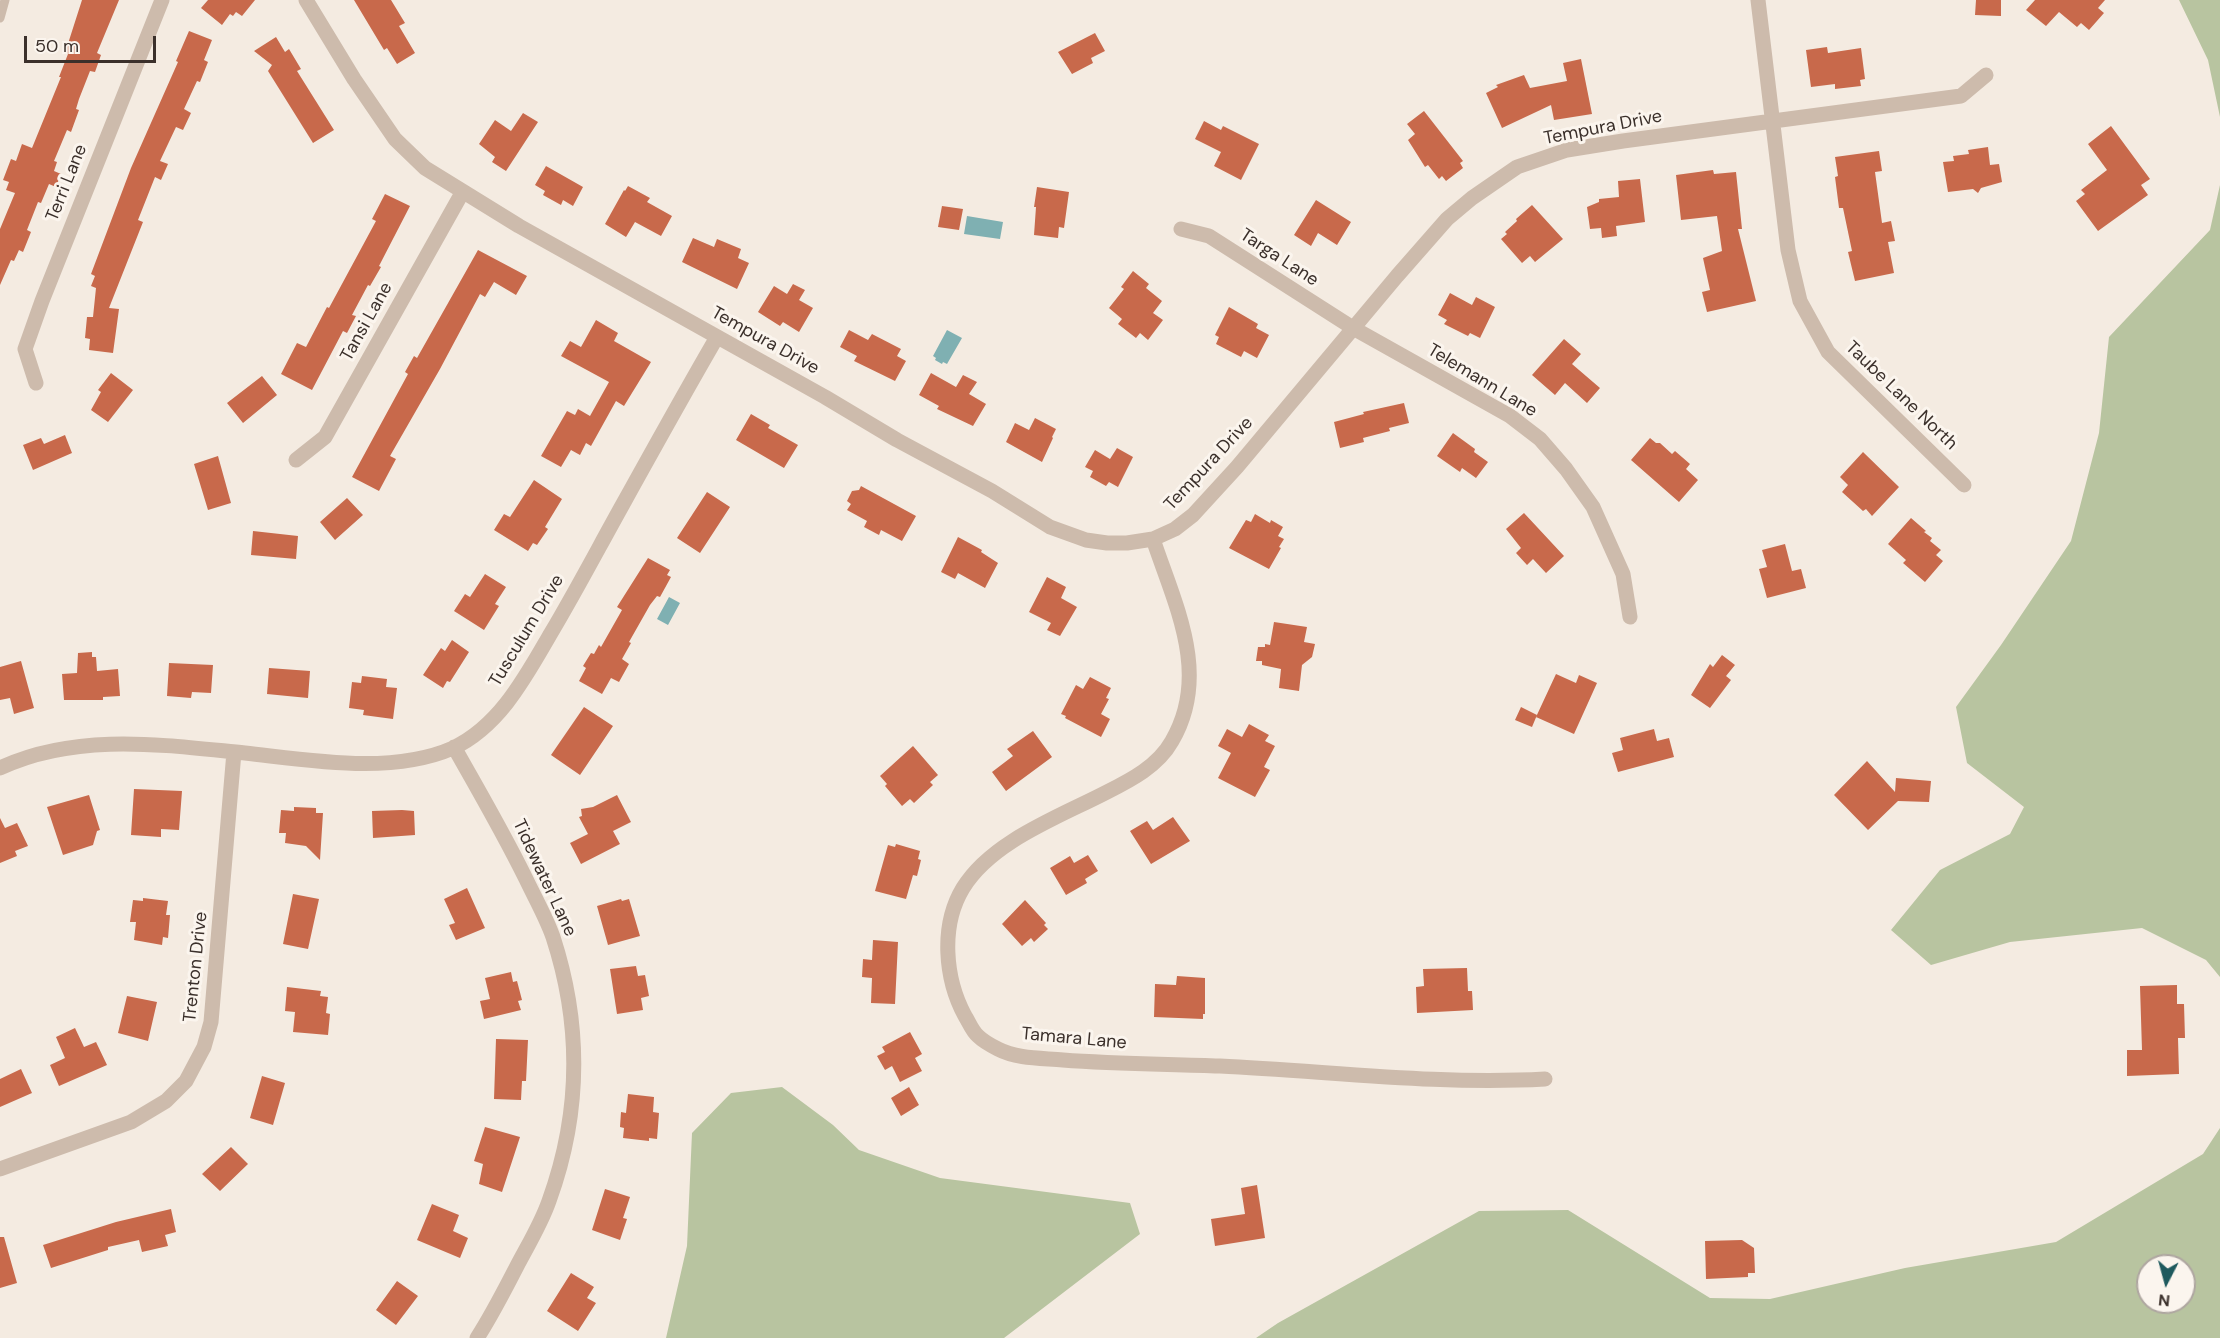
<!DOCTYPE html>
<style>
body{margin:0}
#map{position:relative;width:2220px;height:1338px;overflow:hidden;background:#f4ebe1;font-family:"DM Sans",sans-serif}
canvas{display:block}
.north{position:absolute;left:2136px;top:1254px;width:60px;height:60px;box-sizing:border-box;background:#fbf5ee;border:2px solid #aea6a0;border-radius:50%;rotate:186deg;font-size:16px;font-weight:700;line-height:24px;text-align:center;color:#3b302b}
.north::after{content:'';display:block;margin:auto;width:21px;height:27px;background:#1f5a5e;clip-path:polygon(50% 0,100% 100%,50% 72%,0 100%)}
.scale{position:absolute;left:24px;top:36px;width:132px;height:27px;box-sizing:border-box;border:3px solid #3b302b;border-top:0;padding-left:8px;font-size:18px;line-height:21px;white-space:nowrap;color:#3b302b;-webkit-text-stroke:4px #fbf5ee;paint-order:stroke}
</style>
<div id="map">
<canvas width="2220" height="1338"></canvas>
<div class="north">N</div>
<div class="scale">50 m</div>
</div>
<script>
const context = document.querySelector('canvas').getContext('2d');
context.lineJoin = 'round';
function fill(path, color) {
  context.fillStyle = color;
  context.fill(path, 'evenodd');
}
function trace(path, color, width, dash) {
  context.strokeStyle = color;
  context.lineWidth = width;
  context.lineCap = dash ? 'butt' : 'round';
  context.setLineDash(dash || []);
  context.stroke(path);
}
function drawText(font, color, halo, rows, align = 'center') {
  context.font = font + ' "DM Sans",sans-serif';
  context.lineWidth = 6;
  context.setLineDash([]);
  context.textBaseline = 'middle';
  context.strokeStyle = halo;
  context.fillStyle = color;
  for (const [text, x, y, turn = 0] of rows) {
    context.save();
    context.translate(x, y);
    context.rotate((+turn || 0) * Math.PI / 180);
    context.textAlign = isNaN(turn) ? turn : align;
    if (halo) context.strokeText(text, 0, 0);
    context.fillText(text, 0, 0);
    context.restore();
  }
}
const green = new Path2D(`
 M2179,0H2220V117L2208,60Z
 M2220,185V977L2206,960L2142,928L2010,942L1931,965L1891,930L1940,870L2010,834L2024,807L1967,763L1956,707L2001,645L2071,541L2099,433L2109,337L2210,230Z
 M782,1087L833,1125L859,1150L940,1178L1130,1203L1140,1234L1004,1338H666L687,1246L692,1133L731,1093Z
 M2220,1128V1338H1256L1278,1323L1479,1211L1568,1210L1710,1298L1770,1299L1905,1268L2056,1242L2203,1154ZM2148,1266H2184V1302H2148Z`);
const water = new Path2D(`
 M967,216L1003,222L1000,239L964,234Z
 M947,330L962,338L947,364L943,362L942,364L935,360L936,358L933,356Z
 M669,597L680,603L668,625L657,619Z`);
const building = new Path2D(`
 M82,0H119L97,53L101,55L95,72L90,71L79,99L76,109L79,110L71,132L67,130L54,161L57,162L54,171L61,174L56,187L49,184L41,203L38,202L27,230L31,232L23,252L19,250L14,261L11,260L0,285V229L15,193L6,190L9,182L3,180L11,159L16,161L22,144L32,148L61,77H59L68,54L65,53Z
 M208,0H255L242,16L236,12L233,16L230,14L222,25L201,8Z
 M354,0H391L405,23L399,26L415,53L397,64L387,48L384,50Z
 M1976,0H2001V16L1975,15Z
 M2035,0H2105L2098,8L2104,13L2089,30L2081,23L2077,27L2059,12L2046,26L2026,10Z
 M189,31L212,40L204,60L208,62L200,82L197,81L184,109L191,113L183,130L176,127L160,161L168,164L161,180L155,177L138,220L143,222L109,308L119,309L113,353L89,350L90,339L85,338L87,317H93L96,288L91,286L95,276L91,274L131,168L178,62L176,61Z
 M1095,33L1105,51L1091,58L1093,63L1072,74L1058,52Z
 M276,37L285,52L289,49L301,69L297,71L334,130L313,143L268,71L272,65L254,51Z
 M1827,47L1828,53L1861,48L1865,79L1860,80L1861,86L1835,89V84L1811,87L1806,50Z
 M1581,59L1592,114L1554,120L1551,105L1502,128L1486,93L1498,87L1496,85L1524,75L1530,88L1567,81L1563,63Z
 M1424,111L1463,161L1460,163L1463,168L1446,181L1442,176L1439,179L1428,165L1425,167L1408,140L1415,134L1407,124Z
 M523,113L538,122L506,171L492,162L495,157L479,144L495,120L511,131Z
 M1204,121L1221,130L1223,126L1259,144L1241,180L1214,166L1221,152L1195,139Z
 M2111,126L2150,179L2141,185L2148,195L2098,231L2076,201L2085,194L2081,190L2107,170L2088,144Z
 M1988,147L1990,165L1999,164L2002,182L1981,188L1978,193L1973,189L1948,192L1943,162L1954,161L1953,156L1969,154L1968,150Z
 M1879,151L1882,171L1875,172L1882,223L1891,221L1895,241L1888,242L1894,273L1855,281L1848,252L1852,251L1843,208H1839L1835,177L1838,176L1835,157Z
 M546,166L583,187L573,206L563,200L561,205L543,195L545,191L535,185Z
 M1713,170L1714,174L1736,172L1742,229H1738L1756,301L1707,312L1702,292L1710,290L1703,258L1722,251L1717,216L1681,220L1676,175Z
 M1640,179L1645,222L1616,226L1617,236L1602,238L1601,228L1590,229L1587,207L1599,202V199L1619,197L1618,181Z
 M628,186L650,198L647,202L672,216L661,236L635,222L626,237L605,224L624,190L625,191Z
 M1037,187L1069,192L1064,228L1059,227L1058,238L1034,235L1036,207H1034Z
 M385,194L410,206L379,266L381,267L370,286L368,285L352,315L356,316L347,333L343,331L312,390L281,374L297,343L306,347L327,307L329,308L376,221L372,219Z
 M1316,200L1351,222L1337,245L1318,233L1311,246L1294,235Z
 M1532,205L1563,239L1535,262L1530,256L1522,263L1501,239L1507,234L1505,232L1517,221L1516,219Z
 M942,206L963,209L959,230L938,227Z
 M693,238L714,247L717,239L741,249L738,258L749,263L737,289L682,262Z
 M478,250L527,276L516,295L494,282L485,297L480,294L440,369L390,456L396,459L379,491L352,477L408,374L405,372L414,356L417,358Z
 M1133,271L1149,284L1146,288L1162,301L1153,313L1163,320L1148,340L1140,333L1136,338L1118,324L1122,319L1109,308L1124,289L1121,287Z
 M793,284L805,290L799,300L813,308L799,332L783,322L780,326L758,312L774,286L787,294Z
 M1450,293L1472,305L1476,297L1495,307L1480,338L1470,333L1468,336L1444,324L1447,320L1438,315Z
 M1229,307L1258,324L1256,328L1269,335L1257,358L1244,351L1241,357L1216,344L1219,337L1215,335Z
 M596,320L618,333L614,341L651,362L624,406L616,401L591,446L586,443L580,455L571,450L561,467L541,456L567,411L575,415L578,409L590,416L609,382L561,356L570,341L581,347Z
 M849,330L868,340L872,334L901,349L897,356L906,361L895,381L854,361L857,356L840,347Z
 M1564,339L1581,354L1572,364L1600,388L1587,403L1565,383L1555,395L1532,375Z
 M111,373L133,390L108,422L91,410L101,392L98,390Z
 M931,373L956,387L963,375L977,382L969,394L986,404L973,426L937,409L939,406L919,395Z
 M262,376L277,395L243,423L227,403Z
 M1404,403L1409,423L1389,428L1390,431L1363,438L1364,442L1340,448L1334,422L1364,414L1363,412Z
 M751,414L770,425L768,428L798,445L784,468L736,440Z
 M1035,418L1056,429L1052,437L1053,438L1042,462L1006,442L1015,423L1029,430Z
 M1453,433L1475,449L1474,452L1488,462L1476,478L1462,468L1460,472L1437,456Z
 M65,435L72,453L33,470L23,445L41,438L44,444Z
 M1650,438L1656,443H1660L1672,454L1675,451L1690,464L1686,469L1698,480L1679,502L1631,460Z
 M1117,448L1133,457L1118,487L1109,482L1106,486L1090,477L1093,471L1085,467L1095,450L1110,459Z
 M1863,452L1899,487L1872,516L1866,509L1863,511L1842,492L1848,485L1840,477Z
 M218,456L231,503L208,510L194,464Z
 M534,480L562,499L545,527L548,529L537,545L533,543L528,551L494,530L504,514L510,517Z
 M861,486L916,516L902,541L881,530L879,535L864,527L867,521L847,510L851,504L847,501L852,491L859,490Z
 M707,492L730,507L700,553L677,538Z
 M347,498L363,515L335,540L320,522Z
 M1524,513L1564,556L1546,573L1533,559L1527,565L1516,553L1521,548L1506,529Z
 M1255,514L1270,523L1271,520L1283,527L1278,536L1284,539L1279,547L1281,548L1269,569L1229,548L1246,520L1251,522Z
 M1911,518L1926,531L1924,532L1932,538L1930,541L1941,550L1936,555L1943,561L1925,582L1903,563L1906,560L1888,544Z
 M253,531L298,536L296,559L251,555Z
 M958,537L982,550L981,552L998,563L985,588L958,573L955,579L941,572Z
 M1785,544L1792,571L1801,569L1806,588L1767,598L1759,569L1767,567L1762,550Z
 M648,558L670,570L667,575L671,577L660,597L657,596L650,605L629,642L631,643L622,659L629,664L619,682L611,678L602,694L579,681L586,668L583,666L591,653L594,654L599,645L601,647L622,610L617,607Z
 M485,574L506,587L495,604L499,606L484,630L454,611L465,594L470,597Z
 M1047,577L1066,587L1061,598L1077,607L1060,636L1047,630L1051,623L1029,612Z
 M1274,622L1307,627L1304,642L1315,644L1312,657L1302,665L1299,691L1279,688L1281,669L1262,665V661H1256L1258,647H1265V644L1270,645Z
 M452,640L469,652L450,682L447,681L443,688L423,675L441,648L445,651Z
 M92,652V657H96L97,671L118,669L120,696L103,697V700H64L62,674L77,673L78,653Z
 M1722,655L1735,665L1726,676L1731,680L1710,708L1691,695L1710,664L1713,667Z
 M21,661L34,708L14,714L10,698L0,700V667Z
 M169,663L213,665L211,693L192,692L191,698L167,696Z
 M269,668L310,671L308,698L267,694Z
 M1556,674L1576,683L1579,675L1597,683L1574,734L1536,717Z
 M362,676L387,679L386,687L397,688L393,719L363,715L364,710L349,708L352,682L361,683Z
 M1090,677L1111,688L1106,698L1109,699L1101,714L1110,719L1101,737L1065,718L1066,716L1061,714L1076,685L1083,689Z
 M584,707L613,726L580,775L551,755Z
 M1521,707L1537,715L1532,727L1515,720Z
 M1249,724L1269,735L1265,741L1275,746L1264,767L1270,770L1255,797L1218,778L1231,753L1218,746L1227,729L1242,737Z
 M1654,729L1657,741L1669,738L1674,757L1618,772L1612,753L1623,750L1620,738Z
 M1033,731L1052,757L1006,791L992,772L1013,756L1007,749Z
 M913,746L938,775L930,782L933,785L914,803L910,799L902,806L885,786L887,784L880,776Z
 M1867,761L1895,792L1896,778L1931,781L1929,802L1898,801L1868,830L1834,795Z
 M134,789L182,791L179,830L161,829V837L131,835Z
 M89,795L100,830L97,831L93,845L63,855L47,807Z
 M617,795L631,822L613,831L620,844L581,864L570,843L588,834L579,817L582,816L581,809L593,807Z
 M294,807L316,808V813H323L320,860L306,846L285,843L286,833H279L281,810L294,811Z
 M402,810L414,811L415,835L373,838L372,811Z
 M1173,817L1190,841L1151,864L1130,831L1147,821L1153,830Z
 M0,818L5,828L17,823L28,846L15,851L17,856L0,863Z
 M896,844L920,851L918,859L921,860L917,876L913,875L906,899L875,891L888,845L895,847Z
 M1088,855L1098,871L1085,879L1087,883L1066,895L1050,868L1070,856L1074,863Z
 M467,888L485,928L456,940L449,925L455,923L444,899Z
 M293,894L319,899L308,949L283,944Z
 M143,898L168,901L166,915H170L168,938L163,937L162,945L134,940L136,922H130L133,900L143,901Z
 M621,899L622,901L629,899L640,936L608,945L597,906Z
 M1025,900L1046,923L1044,925L1048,929L1034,942L1031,938L1022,946L1002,924Z
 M873,940L898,942L895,1004L871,1003L872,978L862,977L863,959L872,960Z
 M636,966L638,976L645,975L649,996L641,998L643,1010L617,1014L610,969Z
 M1467,968L1468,991H1472L1473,1010L1417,1013L1416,987L1424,986L1423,969Z
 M511,972L513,982L517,981L522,1000L518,1001L521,1010L484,1019L480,1001L490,999L485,978Z
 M1177,976L1205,978V1014H1203V1019L1154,1017L1155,984L1176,985Z
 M2177,985V1004H2184L2185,1038H2178L2179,1074L2127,1076V1050H2142L2140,986Z
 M287,987L321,991L320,996L328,997L326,1013L330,1014L328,1035L293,1032L295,1012L285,1011Z
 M127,996L157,1002L148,1041L118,1033Z
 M75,1028L84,1047L96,1042L107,1065L59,1086L50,1065L65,1058L56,1037Z
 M910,1032L922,1054L915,1058L922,1071L900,1082L892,1066L885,1070L877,1056L885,1052L882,1047Z
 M496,1039L528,1040L526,1081H522L521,1100L494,1099Z
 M21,1069L32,1093L0,1107V1079Z
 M262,1076L285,1083L273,1125L250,1118Z
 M909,1087L919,1105L901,1116L891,1098Z
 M628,1094L654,1097L653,1112L659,1113L657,1139L649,1138V1141L623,1138L624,1128L620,1127L621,1112L626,1113Z
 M485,1127L520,1137L502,1192L479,1184L483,1164L474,1161Z
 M231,1147L248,1164L220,1191L202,1174Z
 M1257,1185L1265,1238L1215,1246L1211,1219L1245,1214L1241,1188Z
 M605,1189L630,1197L623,1218L627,1219L620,1240L592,1230Z
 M432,1204L459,1215L453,1231L468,1238L460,1258L417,1240Z
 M171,1209L176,1232L165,1235L168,1246L142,1252L139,1240L108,1247V1250L51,1268L43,1245L116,1222Z
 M0,1237H4L17,1283L0,1288Z
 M1742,1240L1754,1248L1755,1273H1748V1277L1706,1279L1705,1241Z
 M571,1273L594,1287L587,1298L596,1303L578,1331L547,1311Z
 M397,1281L418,1296L396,1325L376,1310Z`);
const lane = new Path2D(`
 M0,18L5,0`);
const street = new Path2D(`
 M306,0L354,79L395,139L425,168L519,226L825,397L897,440L992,491L1050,527L1086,540L1107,543H1127L1153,539L1175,529L1193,515L1237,467L1397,276L1447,219L1472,198L1517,167L1567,150L1623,141L1961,96L1986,75
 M1758,0L1788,250L1800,301L1828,352L1964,485
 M1181,229L1209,236L1353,328L1510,416L1540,439L1566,469L1593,507L1623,574L1630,617
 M36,383L25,349L42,301L162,0
 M296,460L325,437L462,193
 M1153,539C1175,605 1211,674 1172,741C1158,766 1131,780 1107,792C1059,817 992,841 963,888C940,926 945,979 965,1016C969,1022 972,1031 978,1036C983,1041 992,1046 998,1049C1017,1059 1042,1058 1063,1060C1116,1064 1168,1064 1220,1066C1329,1071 1436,1085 1545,1079
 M454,747C479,791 504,834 526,879C535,898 546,917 553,937C582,1026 581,1113 549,1201C541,1224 528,1245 517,1266C504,1291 492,1315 477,1338
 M0,768C77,732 163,745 245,753C309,760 392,775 453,748C500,726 526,676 551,633C576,591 599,547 623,504C654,448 685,392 717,337
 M0,1169L131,1122L166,1101L186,1081L204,1047L211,1022L234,752`);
const streetNames = [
 ["Tempura Drive",1603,128,-11],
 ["Terri Lane",67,183,-68],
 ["Targa Lane",1279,258,33],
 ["Tansi Lane",367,322,-61],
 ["Tempura Drive",765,341,29],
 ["Telemann Lane",1482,381,31],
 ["Taube Lane North",1901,396,44],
 ["Tempura Drive",1209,464,-47],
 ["Tusculum Drive",527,631,-59],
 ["Tidewater Lane",544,878,65],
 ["Trenton Drive",196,967,-84],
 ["Tamara Lane",1074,1039,5]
];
fill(green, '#b8c4a0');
fill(water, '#7fb0b2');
fill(building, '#c8694b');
trace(lane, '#cdbbac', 9);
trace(street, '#cdbbac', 15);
drawText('18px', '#3b302b', '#fbf5ee', streetNames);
</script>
